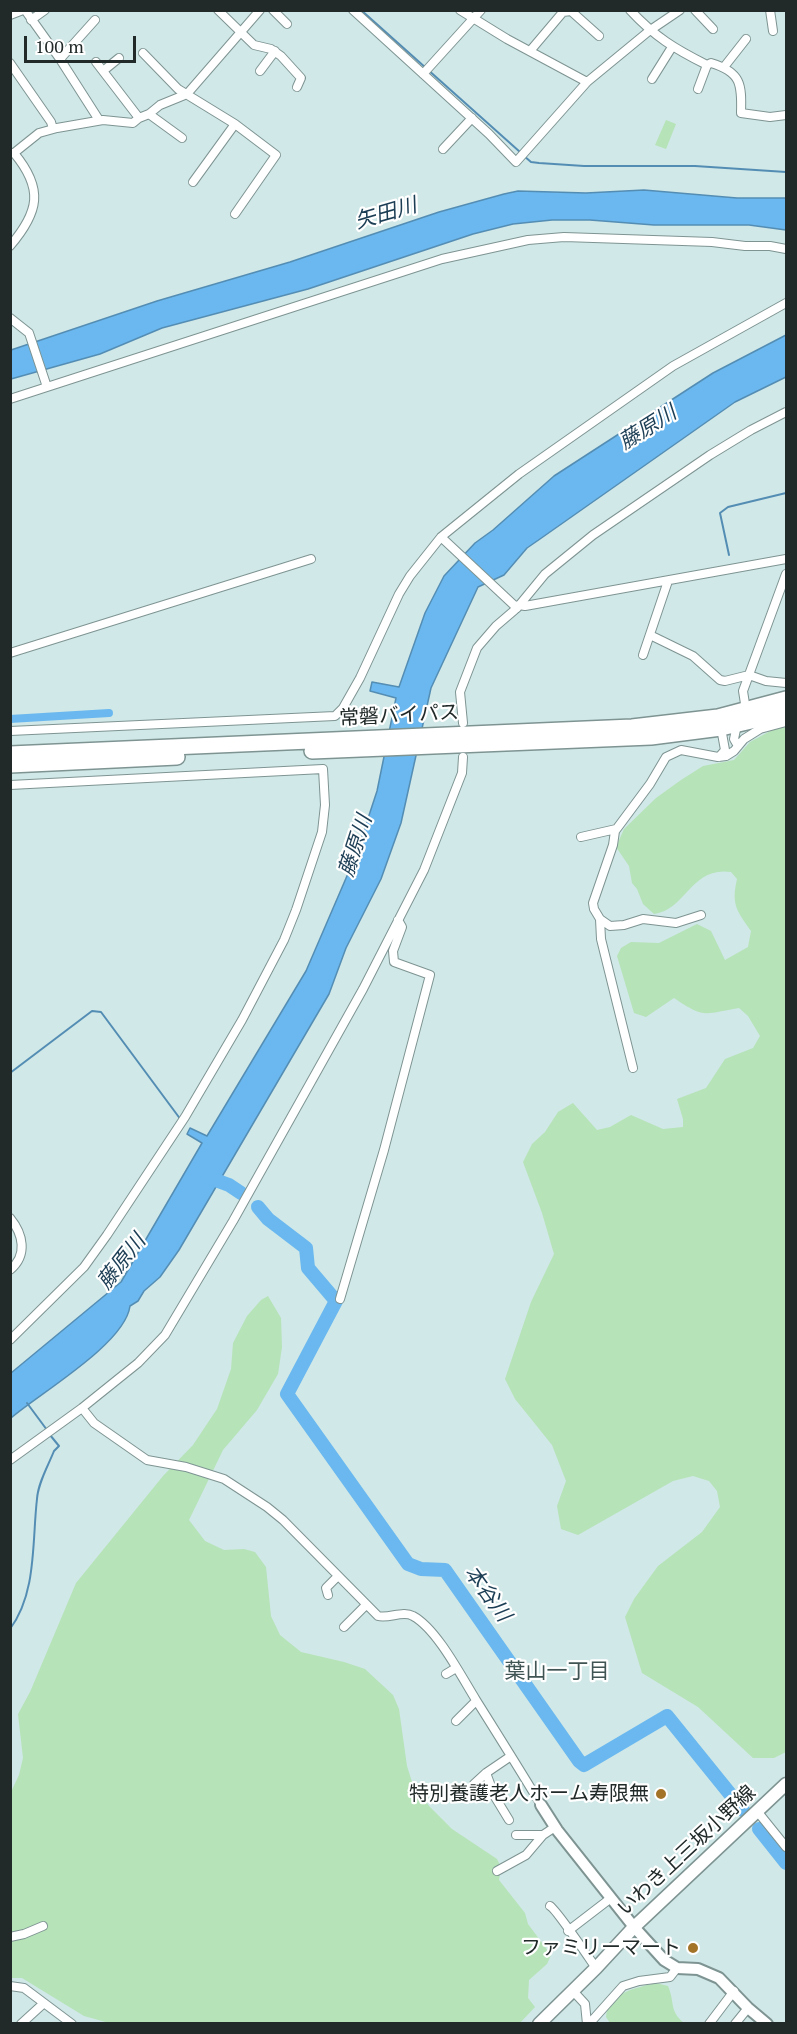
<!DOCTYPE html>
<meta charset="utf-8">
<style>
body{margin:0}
#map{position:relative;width:797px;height:2034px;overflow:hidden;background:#d0e8e7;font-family:"PT Serif",serif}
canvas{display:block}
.frame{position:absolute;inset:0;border:12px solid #212a29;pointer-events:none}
.scale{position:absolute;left:24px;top:36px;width:112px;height:27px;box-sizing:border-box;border:3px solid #212a29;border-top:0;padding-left:8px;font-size:18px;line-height:21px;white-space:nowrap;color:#212a29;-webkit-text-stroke:4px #fff;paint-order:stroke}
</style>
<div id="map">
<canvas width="797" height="2034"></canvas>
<div class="frame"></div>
<div class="scale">100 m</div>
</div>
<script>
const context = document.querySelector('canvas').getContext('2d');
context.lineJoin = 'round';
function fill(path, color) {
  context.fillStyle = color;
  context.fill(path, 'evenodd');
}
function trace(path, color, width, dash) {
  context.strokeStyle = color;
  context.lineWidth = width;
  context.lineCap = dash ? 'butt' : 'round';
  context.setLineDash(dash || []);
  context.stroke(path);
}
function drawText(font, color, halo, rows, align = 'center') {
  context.font = font + ' "PT Serif","Noto Sans JP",serif';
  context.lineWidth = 4.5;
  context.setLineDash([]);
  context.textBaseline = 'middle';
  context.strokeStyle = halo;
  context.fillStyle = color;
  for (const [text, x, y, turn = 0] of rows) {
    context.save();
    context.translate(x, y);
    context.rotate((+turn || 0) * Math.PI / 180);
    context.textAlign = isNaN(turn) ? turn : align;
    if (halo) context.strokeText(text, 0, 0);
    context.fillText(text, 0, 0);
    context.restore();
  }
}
const green = new Path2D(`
 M666,120L676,124L666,149L655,145Z
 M786,727V1752L774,1758H753L698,1707L642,1673L625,1617L634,1599L658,1566L702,1532L720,1507L717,1491L709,1481L693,1476L673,1481L578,1535L561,1529L557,1506L566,1481L552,1445L515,1399L505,1379L531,1302L554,1254L542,1213L523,1162L532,1144L545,1132L558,1112L573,1103L597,1130L610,1127L631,1115L663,1129L683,1127V1119L677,1099L706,1088L725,1059L753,1048L760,1036L748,1016L739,1008C704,1014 705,1019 674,998L646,1017L634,1013L617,956L621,948L631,942L659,943L697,924L711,931L725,960L748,947L751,931C737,911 731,905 737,879L731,872C691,866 687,909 654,914L643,904L637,889L632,883L629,866L616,847L624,829L656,798L681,780L703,766L734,760L750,742L774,729Z
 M268,1296L281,1318L282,1347L278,1374L257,1410L223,1450L189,1520L205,1541L224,1550L244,1549L255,1552L266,1567L271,1616L280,1635L301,1652L344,1662L365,1669L393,1695L399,1709L407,1766L412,1782L429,1806L452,1829L497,1859L501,1867L499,1880L525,1913L528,1924L551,1955L547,1964L529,1980L528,1998L535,2007L519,2024H113L84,2016L22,1978H11L10,1794L19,1775L23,1758L18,1714L30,1692L76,1583L163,1476L193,1445L217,1409L231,1369L233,1343L247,1316L261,1300Z
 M656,1983L668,1986C675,2002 669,2011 684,2023H610L606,2017C608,1992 637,1988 656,1983Z`);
const water = new Path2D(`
 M644,190L737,198H786V230L749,225H654L590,220H552L513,224L473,234L308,289L162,328L100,354L11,379V350L157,301L290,262L439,212L504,194L518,191L586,193Z
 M786,335V377L735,402L540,539L527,548L504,575L478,587L431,688L401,823L381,879L346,948L329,994L179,1250L160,1277L144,1291L138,1301L130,1306C125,1344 40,1393 11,1418V1373L121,1282L202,1143L187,1134L190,1128L207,1136L306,971L356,855L377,791L396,698L370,691L372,682L399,687L425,613L444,576L475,543L493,530L554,476L713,373Z`);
const stream = new Path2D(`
 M361,10L520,152
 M524,156L531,162L539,163L584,166H695L786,172
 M729,555L720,513L728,507L786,493
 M10,1073L92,1011L101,1012L181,1120
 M27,1403L47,1430
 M10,1629C37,1593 32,1541 37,1499C38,1483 48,1466 54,1451L59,1446L50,1435`);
const canal = new Path2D(`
 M10,719L109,713`);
const river = new Path2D(`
 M207,1177L229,1185L241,1193
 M258,1207L268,1219L306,1248L308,1268L336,1301L287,1394L408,1564L421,1569L445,1570L579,1761L584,1765L667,1716L743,1810
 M759,1829L786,1863`);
const street = new Path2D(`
 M25,10L60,59L99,120
 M218,10L254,45L271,49L281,56L301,78L297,87
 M273,10L287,24
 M353,10L489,134L516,162L587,82L649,31L680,10
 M460,10L507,39L587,82
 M630,10C655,37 675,49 707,65L711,63C741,72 742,84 741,113L770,117L786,115
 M695,10L713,29
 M770,10L773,31
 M10,15L23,10
 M31,20L45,10
 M530,51L563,12L571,11L599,36
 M143,53L178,89L235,124L276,155L235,214
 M60,59L95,20
 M96,62L139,118
 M10,63L51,122L53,129
 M724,67L746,39
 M103,71L119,58
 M260,71L275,51
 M423,74L481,10
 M652,79L672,47
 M698,89L707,65
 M149,114L182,138
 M443,149L472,118
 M10,153H14C44,189 39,212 10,246
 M14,153L39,133L57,128L103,120L133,123L139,118L149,114L160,105L187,94L260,10
 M193,182L235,124
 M10,318L29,333L47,387
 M10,399L442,259L528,240L564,237L712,242L745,246H770L786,249
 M441,537L517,608
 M519,605L525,606L786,559
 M650,635L693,656L720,680L725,681L749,675L766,681L786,683
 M10,653L311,559
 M643,655L668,581
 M746,710L743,691L786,574
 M463,723L460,692L477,648L496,626L517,608L545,574L593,535L710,455L751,430L786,412
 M737,725L734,739L738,746
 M10,731L335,716L343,708L360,678L399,594L410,576L441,537L519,474L673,366L786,303
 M719,757L725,750L721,728
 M10,785L323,769L325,805L322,832L296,910L284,940L242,1020L185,1117L107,1235L84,1267L10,1340
 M581,837L616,829
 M701,915L676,923L643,919L624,925L610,926L600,919L594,909L593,903L613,845L615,831L650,784L666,757L681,750L718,757L726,756L734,751L744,739L760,729L786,722
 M600,919L601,939L633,1068
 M10,1218C23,1234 28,1255 10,1270
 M340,1299L384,1150L430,975L394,962L393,951L402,927L398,920
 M82,1408L94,1423L147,1460L186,1467L224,1479L267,1507L283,1520L378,1616C389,1619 403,1610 413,1616C437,1629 461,1676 476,1700C498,1735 520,1770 541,1805
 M10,1460L82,1408L138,1363L165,1335L233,1221L363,989L424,870L462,773L463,757
 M328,1595L326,1588L338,1576
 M344,1627L366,1605
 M446,1674L456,1668
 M456,1721L476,1701
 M486,1773L495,1797L509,1820
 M474,1784L486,1773L511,1756
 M757,1811L786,1847
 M516,1835H543L555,1827
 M497,1871L526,1855L543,1835
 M550,1906C556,1909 589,1958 596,1968
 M568,1931L611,1898
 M10,1937L24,1934L43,1926
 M10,1986L24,1988L72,2024
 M573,1991L585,2004L587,2024
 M21,2024L44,2003
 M589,2024L623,1986L639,1981L670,1977L677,1968
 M709,2024L734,1991
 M735,2024L748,2008`);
const secondary = new Path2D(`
 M541,1805L557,1830L634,1927L664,1960L677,1968L698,1969L719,1978L748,2008L767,2024`);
const primary = new Path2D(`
 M539,2024L596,1968L634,1927L786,1784`);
const highway = new Path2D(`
 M312,751L651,737L721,728L786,713
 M10,754L632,727L718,717L786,699
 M10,765L177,757`);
const markers = [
 [661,1794,6,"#a37428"],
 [693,1948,6,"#a37428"]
];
const streetNames = [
 ["常磐バイパス",399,716,-3],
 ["いわき上三坂小野線",687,1851,-43]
];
const poiNames = [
 ["特別養護老人ホーム寿限無",649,1794],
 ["ファミリーマート",681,1948]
];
const waterNames = [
 ["矢田川",386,214,-16],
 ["藤原川",648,428,-32],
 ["藤原川",356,846,-72],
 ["藤原川",122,1262,-52],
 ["本谷川",487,1594,54]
];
const neighbourhoodNames = [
 ["葉山一丁目",557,1672]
];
fill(green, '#b6e3b8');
fill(water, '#6ab8ef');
trace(water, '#548db4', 1.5);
trace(stream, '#548db4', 2);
trace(canal, '#6ab8ef', 8);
trace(river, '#6ab8ef', 14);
trace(street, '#7e9493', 10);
trace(secondary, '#7e9493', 14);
trace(primary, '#7e9493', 15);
trace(highway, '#7e9493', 18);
trace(street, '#fff', 8);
trace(secondary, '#fff', 10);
trace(primary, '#fff', 12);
trace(highway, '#fff', 15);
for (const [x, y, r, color] of markers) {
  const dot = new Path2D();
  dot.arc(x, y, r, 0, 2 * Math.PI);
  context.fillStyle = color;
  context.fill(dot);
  trace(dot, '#fff', 2);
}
drawText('20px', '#212a29', '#fff', streetNames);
drawText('20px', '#212a29', '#fff', poiNames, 'right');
drawText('italic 21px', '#1c3e55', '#fff', waterNames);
drawText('21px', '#405453', '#fff', neighbourhoodNames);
</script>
